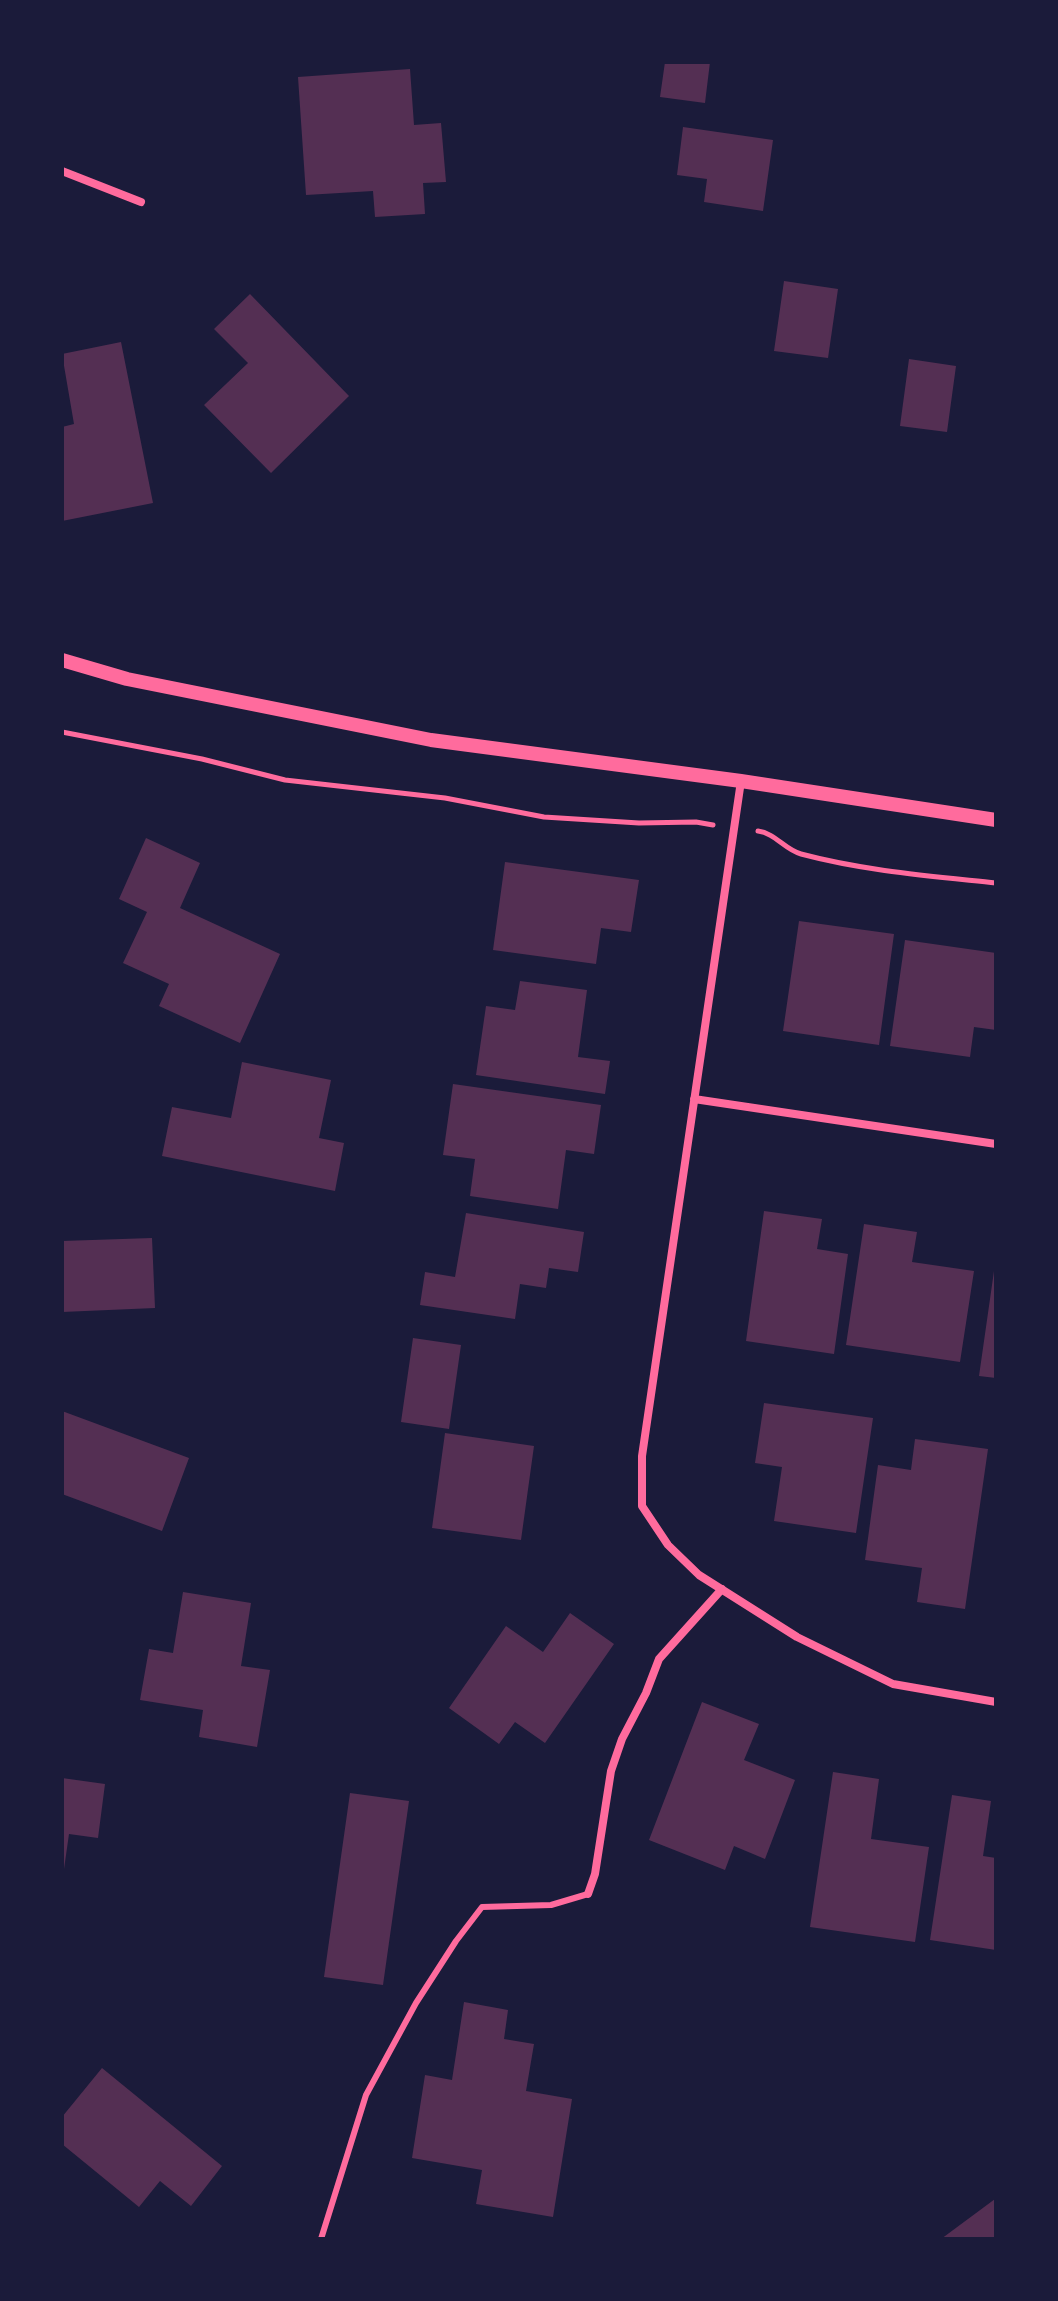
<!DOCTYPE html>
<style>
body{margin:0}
#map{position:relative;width:1058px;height:2301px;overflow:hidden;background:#1b1b3a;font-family:"Sofia Sans Condensed",sans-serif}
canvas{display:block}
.frame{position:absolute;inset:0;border:64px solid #1b1b3a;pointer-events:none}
</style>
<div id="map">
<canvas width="1058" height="2301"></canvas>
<div class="frame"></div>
</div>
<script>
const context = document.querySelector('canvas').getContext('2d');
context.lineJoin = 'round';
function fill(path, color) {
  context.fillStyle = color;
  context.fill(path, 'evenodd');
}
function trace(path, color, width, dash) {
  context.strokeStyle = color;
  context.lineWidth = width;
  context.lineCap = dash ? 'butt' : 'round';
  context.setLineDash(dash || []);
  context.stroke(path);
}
const building = new Path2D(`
 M665,62H710L705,103L660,97Z
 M410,69L414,125L441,123L446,182L423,183L425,214L375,217L373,191L306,195L298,77Z
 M683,127L773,140L763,211L704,202L707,179L677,175Z
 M784,281L838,289L828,358L774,351Z
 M250,294L349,396L271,473L204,405L248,363L214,329Z
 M121,342L153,503L62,521V427L74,424L62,354Z
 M909,359L956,366L947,432L900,426Z
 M146,838L200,863L180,908L280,954L240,1043L159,1006L169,984L123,963L147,912L119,899Z
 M505,862L639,880L631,932L601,928L596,964L493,950Z
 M799,921L894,934L879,1045L783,1031Z
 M905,940L996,953V1030L974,1027L970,1057L890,1046Z
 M520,981L587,990L578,1057L610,1061L605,1094L476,1075L486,1006L515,1010Z
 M242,1062L331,1080L319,1138L344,1143L335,1191L162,1156L172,1107L231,1118Z
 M453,1084L601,1105L594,1154L566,1150L558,1209L470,1196L475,1159L443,1155Z
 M764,1211L822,1219L817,1249L848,1254L834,1354L746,1341Z
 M466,1213L584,1232L578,1272L549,1268L546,1288L520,1284L515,1319L420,1305L425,1272L455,1277Z
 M864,1224L917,1232L912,1262L974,1271L960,1362L846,1345Z
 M152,1238L155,1308L62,1312V1241Z
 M994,1271H996V1378L979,1376Z
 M413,1338L461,1345L449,1429L401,1422Z
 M764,1403L873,1418L856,1533L774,1521L782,1467L755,1463Z
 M62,1411L189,1458L162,1531L62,1494Z
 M445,1433L534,1446L521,1540L432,1528Z
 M915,1439L988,1449L965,1609L917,1602L922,1568L865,1560L878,1465L911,1470Z
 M183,1592L251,1603L241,1666L270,1670L257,1747L199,1737L203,1710L140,1700L149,1649L173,1653Z
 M570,1613L614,1644L545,1743L515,1722L499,1744L449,1708L506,1626L543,1652Z
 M702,1702L759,1724L744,1760L795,1780L765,1859L734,1846L725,1870L649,1840Z
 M833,1772L879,1779L871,1839L929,1847L915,1942L810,1927Z
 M62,1778L105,1784L98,1838L69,1834L64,1869Z
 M350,1793L409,1801L383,1985L324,1977Z
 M952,1795L991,1801L983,1856L996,1858V1950L930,1940Z
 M464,2002L508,2010L504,2039L534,2044L526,2091L572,2099L553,2217L476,2204L482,2170L412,2158L425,2075L452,2080Z
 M102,2068L222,2166L191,2206L160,2181L139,2207L62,2144V2117Z
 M995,2199L996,2239H941Z`);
const path = new Path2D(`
 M62,732L202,759L285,780L445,798L544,817L639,823L696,822L713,825
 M758,831C775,833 785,850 801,854C865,871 930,876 996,883`);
const service = new Path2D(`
 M321,2239L366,2095L416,2003L456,1941L482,1907L551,1905L588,1894`);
const minor = new Path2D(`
 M62,171L141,202
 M741,781L642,1456V1506L668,1545L699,1575L797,1637L893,1684L996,1702
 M694,1099L996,1144
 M588,1894L595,1874L611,1771L622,1739L646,1693L659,1659L722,1589`);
const tertiary = new Path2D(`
 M62,660L127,679L431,740L741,781L996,820`);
fill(building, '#542f53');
trace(path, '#ff6b9d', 5);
trace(service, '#ff6b9d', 6);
trace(minor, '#ff6b9d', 8);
trace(tertiary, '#ff6b9d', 14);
</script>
